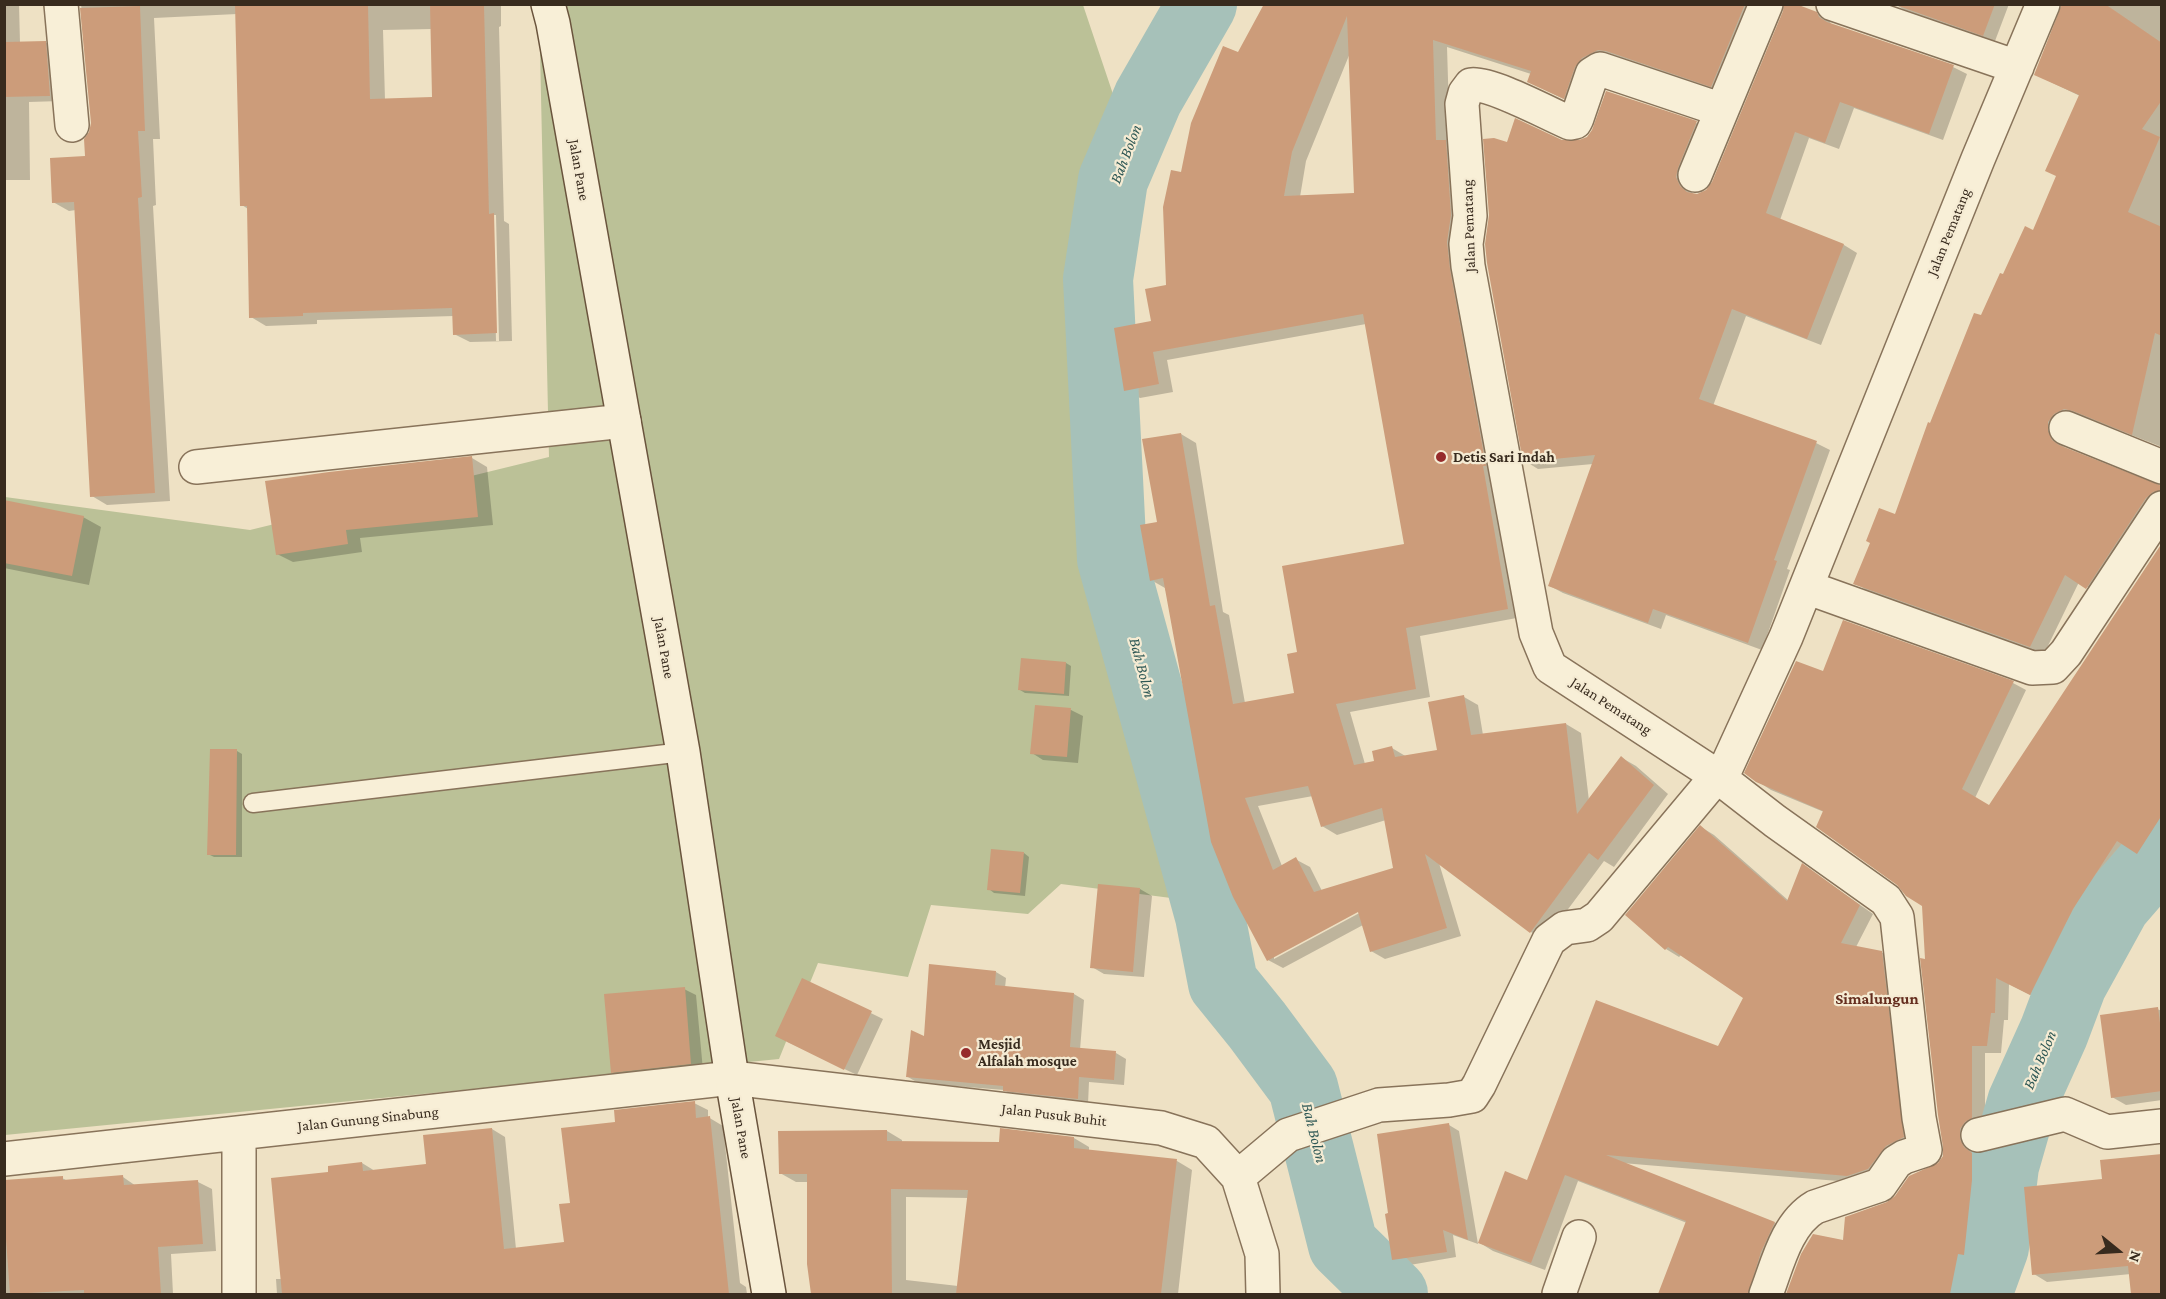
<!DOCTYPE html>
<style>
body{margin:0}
#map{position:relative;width:2166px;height:1299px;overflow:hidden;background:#eee1c4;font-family:"Crimson Pro",serif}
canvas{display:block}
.frame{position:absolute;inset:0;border:6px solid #382b1e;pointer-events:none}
.north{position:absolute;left:2088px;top:1221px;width:60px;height:60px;-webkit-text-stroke:4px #f5ebd3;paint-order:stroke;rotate:108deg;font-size:16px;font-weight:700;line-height:24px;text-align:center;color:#382b1e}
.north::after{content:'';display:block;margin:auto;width:21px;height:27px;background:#382b1e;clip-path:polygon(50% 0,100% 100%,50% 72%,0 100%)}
</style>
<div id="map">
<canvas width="2166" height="1299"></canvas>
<div class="frame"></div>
<div class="north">N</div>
</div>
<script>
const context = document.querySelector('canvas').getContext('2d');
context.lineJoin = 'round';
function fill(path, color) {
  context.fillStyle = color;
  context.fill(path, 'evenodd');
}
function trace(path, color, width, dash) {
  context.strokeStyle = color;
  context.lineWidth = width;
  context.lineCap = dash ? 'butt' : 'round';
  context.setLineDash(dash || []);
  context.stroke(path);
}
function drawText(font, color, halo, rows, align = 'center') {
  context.font = font + ' "Crimson Pro",serif';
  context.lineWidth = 4.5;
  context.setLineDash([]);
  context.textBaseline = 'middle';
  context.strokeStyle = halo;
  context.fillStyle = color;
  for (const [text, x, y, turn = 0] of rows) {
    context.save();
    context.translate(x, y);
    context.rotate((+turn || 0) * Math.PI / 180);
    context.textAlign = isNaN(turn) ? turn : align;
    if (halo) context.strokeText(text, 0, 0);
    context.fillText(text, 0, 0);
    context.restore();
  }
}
const cemetery = new Path2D(`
 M539,5H1083L1118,109L1078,290L1092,540L1179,899L1061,884L1028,914L931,905L908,977L818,963L779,1059L5,1135V497L250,530L549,457Z`);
const shadow = new Path2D(`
 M4,4H19L20,43L45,42L56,49L61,101L29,102L30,180H4Z
 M81,4H501V26L499,27L504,221L509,224L512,341L470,342L454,334V316L317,320V324L266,326L251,317L248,209L242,205L237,14L154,18L160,139H153L156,205L153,206L170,501L107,505L92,496L76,210L69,211L53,202L86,157L92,123ZM432,29L434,98L385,100L383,30ZM493,215H496L499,341H496Z
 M1265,4H1763L1726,94L1622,59L1614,58L1578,106L1529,82L1531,74L1447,47L1450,144L1522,617L1420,636L1430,697L1350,712L1365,764L1376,762L1392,748L1407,757L1438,751L1464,697L1478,705L1483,735L1566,724L1581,733L1589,801L1622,758L1636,766L1668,794L1614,867L1604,861L1545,940L1531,932L1439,863L1461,936L1385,959L1371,951L1363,925L1283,968L1268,960L1165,588L1151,580L1158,523L1181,434L1196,443L1223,612L1229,615L1245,703L1296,694L1298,653L1406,546L1366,324L1167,360L1173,392L1140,398L1126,390L1168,286L1182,174L1239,54ZM1350,53L1355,194L1300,197L1306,161ZM1313,796L1322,826L1337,835L1386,820L1394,869L1322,891L1310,867L1295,859L1282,866L1258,806ZM1364,907L1365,910L1274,959V955Z
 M1895,4H2009L1995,41L1906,11Z
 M2065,4H2162V447L2088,418L2079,416L2061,439L2064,448L2162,487V504L2100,595L2079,582L2044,654L1868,591L1855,583L1896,516L1931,425L1982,317L2004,276L2034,232L2058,176L2080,96L2036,75Z
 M1816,13L1830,22L1832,25L1953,67L1967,74L1943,140L1854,108L1839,149L1809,138L1780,220L1844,245L1857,253L1821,345L1746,316L1713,406L1816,443L1830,450L1787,569L1790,570L1762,650L1666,615L1661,629L1563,593L1550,586L1593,464L1538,469L1525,461L1508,144L1580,142L1588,138L1593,131L1607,93L1696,123L1710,130L1689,185L1693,194L1697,195L1707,191Z
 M472,458L487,467L493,525L360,538L362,552L293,562L277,554Z
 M4,502L83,517L101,527L89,585L4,568Z
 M2162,546V844L2151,860L2131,848L2086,917L2044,1002L2009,984L2008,1020H2004L2001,1053H1985V1125L1973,1149L1978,1158L1985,1162V1189L1977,1261H1972L1965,1294H1787L1802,1255L1844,1242L1887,1204L1940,1164L1944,1156L1923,905L1898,884L1824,812L1771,790L1757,781L1824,673L2013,683L2026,690L1975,798L1990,807Z
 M1066,663L1071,666L1069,696L1025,693L1020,690Z
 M1036,707L1071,710L1083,716L1078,763L1043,760L1032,753Z
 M237,751L242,754V857H214L208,854Z
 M1701,827L1714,835L1789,901L1803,865L1873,914L1856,947L1881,952L1895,960L1917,1145L1862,1183L1622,1163L1775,1223L1788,1231L1762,1294H1660L1687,1223L1578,1181L1545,1270L1493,1251L1480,1243L1528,1182L1719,1048L1744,997L1682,954L1679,957L1666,949Z
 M1024,853L1029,857L1025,896L994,893L989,889Z
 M1140,889L1152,896L1144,977L1104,974L1092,967Z
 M996,972L1006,978L1005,988L1074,994L1084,1000L1080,1050L1116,1053L1126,1059L1124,1085L1089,1082L1088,1104L1015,1096L1004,1090L918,1083L908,1077L925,1038Z
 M803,980L883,1019L857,1075L788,1042Z
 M684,989L696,995L703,1070L624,1078L612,1072Z
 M2157,1009L2162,1011V1100L2126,1105L2112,1097Z
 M694,1103L708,1110V1117L723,1126L740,1283L746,1287L747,1294H277L276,1279H282L330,1173L362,1163L375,1171L428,1165L492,1129L505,1137L516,1249L565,1243L571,1204L616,1123Z
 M1449,1125L1459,1131L1478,1244L1453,1235L1456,1257L1404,1266L1393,1259L1390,1215Z
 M887,1131L902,1140V1142L1000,1144L1074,1138L1089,1147V1151L1177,1161L1192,1170L1178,1294H812L809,1264L808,1182H796L780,1173ZM906,1197L969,1198L958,1286L906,1280Z
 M2162,1155V1294H2133L2131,1274L2047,1282L2034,1274L2103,1180Z
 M123,1177L136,1186L198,1182L212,1189L216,1251L171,1254L173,1294H4V1199L62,1178L68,1181Z`);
const river = new Path2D(`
 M1202,4L1148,98L1113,180L1098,279L1112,559L1210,916L1223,983L1257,1025L1303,1087L1343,1245L1393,1294
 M1977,1294L1994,1247L2004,1166L2022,1103L2054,1032L2072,984L2116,904L2162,851`);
const building = new Path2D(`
 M235,4H368L370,99L432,97L430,4H484L489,214L494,213L497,333L453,335L452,308L303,313V316L249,318L247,206H240Z
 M1264,4H1745L1711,87L1606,51L1598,50L1582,58L1575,67L1564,99L1527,82L1531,71L1433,40L1436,140H1446L1451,215L1447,242L1450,269L1486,466H1483L1508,609L1406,628L1416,689L1336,704L1354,765L1374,761L1372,751L1392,746L1395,757L1437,750L1428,702L1464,695L1471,735L1566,723L1577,814L1621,756L1654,785L1598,860L1589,853L1530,933L1425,854L1447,928L1370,952L1358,912L1267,961L1233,897L1211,842L1163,578L1150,581L1140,525L1157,522L1142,439L1181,433L1210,606L1215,605L1233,704L1294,693L1287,654L1297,652L1282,566L1404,544L1363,314L1153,352L1159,384L1124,391L1114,328L1151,321L1145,289L1166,285L1163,207L1171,170L1181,172L1191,123L1223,46L1238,52ZM1347,16L1354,193L1284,196L1292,152ZM1308,786L1321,827L1382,808L1393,868L1314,892L1296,857L1273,870L1245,798Z
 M1784,4H1796L1817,12L1819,17L1827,22L1954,65L1929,134L1840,102L1825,143L1795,132L1766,213L1844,244L1807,339L1732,309L1699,399L1817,441L1774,560L1777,561L1748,643L1653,609L1648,623L1548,586L1595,455L1523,462L1487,263L1485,244L1489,215L1483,139L1494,138L1507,142L1515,118L1562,140H1579L1587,137L1592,130L1606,91L1697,121L1678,168L1676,177L1680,186L1687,192L1697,194L1706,190L1712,182L1783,11Z
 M1893,4H1995L1983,36Z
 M2062,4H2105L2162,43V100L2142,129L2160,137L2128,212L2162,227V336L2155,333L2132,435L2073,411L2064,409L2054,414L2048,422V431L2052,440L2059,445L2162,486V490L2153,492L2146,498L2086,589L2065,575L2030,647L1853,584L1870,543L1866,541L1879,508L1895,514L1928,422L1930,423L1974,313L1981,315L2000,273L2003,274L2025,226L2033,230L2056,176L2045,171L2079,95L2034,75Z
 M140,6L145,131H138L142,197L138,198L155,493L90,497L74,202L52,203L50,158L85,156L84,139L89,132L91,123L80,8Z
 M46,41L50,96L4,97V42Z
 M472,456L478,517L346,530L348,544L276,555L265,481L329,472Z
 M4,500L84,516L72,576L4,563Z
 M2162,543V815L2137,854L2117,841L2073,909L2030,995L1996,978L1995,1013H1991L1987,1046H1972V1118L1965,1122L1960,1129V1139L1964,1147L1972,1153V1180L1964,1255L1958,1254L1950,1294H1786L1801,1254L1813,1234L1843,1240L1845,1217L1887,1202L1895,1196L1909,1176L1938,1163L1943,1156V1147L1938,1115L1920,958L1925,959L1922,906L1906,896L1897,885L1816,827L1823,811L1756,782L1744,773L1796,661L1823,671L1843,620L2014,681L1962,789L1989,805Z
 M1021,658L1066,662L1064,694L1018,690Z
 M1035,705L1071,708L1067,757L1030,754Z
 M210,749H237L236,855H207Z
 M1700,825L1787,901L1802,863L1860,905L1841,943L1882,951L1904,1137L1886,1146L1868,1169L1847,1176L1606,1155L1775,1222L1761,1252L1748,1294H1658L1686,1221L1565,1175L1531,1263L1478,1243L1505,1171L1527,1180L1596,1000L1718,1046L1743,998L1668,947L1665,950L1625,915Z
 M991,849L1024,852L1020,893L987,890Z
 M1098,884L1140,888L1133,972L1090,968Z
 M929,964L996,971L995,985L1074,993L1070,1047L1116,1051L1114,1080L1079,1077L1078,1099L1003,1091V1086L906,1077L911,1030L924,1036Z
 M802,978L872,1011L844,1070L775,1036Z
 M685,987L691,1064L611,1073L604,994Z
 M2158,1007L2162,1039V1091L2111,1098L2100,1015Z
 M695,1101L696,1118L710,1116L729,1294H282L271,1178L328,1172V1166L362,1162L363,1171L426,1164L423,1135L492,1128L504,1249L564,1242L559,1204L570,1203L561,1128L615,1122L614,1110Z
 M1449,1123L1468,1240L1443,1230L1447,1252L1392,1260L1385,1214L1388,1213L1377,1134Z
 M1000,1128L1074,1137V1148L1177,1159L1161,1294H956L968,1190L891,1189L892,1294H811L807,1264V1174H779L778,1131L887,1130V1141L999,1142Z
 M2162,1154V1294H2131L2128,1266L2032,1275L2024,1187L2102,1179L2100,1160Z
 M123,1175L124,1185L198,1180L203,1244L158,1247L161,1294H84V1290L10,1294L4,1211V1180L63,1176V1180Z`);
const lane = new Path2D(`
 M253,803L683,752`);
const street = new Path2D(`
 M61,4L72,125
 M1833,4L2017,67
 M1722,110L1600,69L1592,74L1577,118L1575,122L1570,123C1549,114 1490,82 1471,85L1465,93L1462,104L1470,216L1466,244L1468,266L1536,633L1550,667L1717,776L1775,821L1886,900L1897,917L1919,1118L1925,1150L1904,1157L1896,1162L1880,1185L1815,1207C1786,1224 1777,1266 1766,1294
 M1695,175L1766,4
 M2066,428L2162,467
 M196,467L624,421
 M1806,587L2032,668L2053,667L2066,653L2162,508
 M239,1134V1294
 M1978,1135L2065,1114L2107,1132L2162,1126
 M4,1159L732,1078L1161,1128L1206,1142L1238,1177L1262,1254L1263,1294
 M1238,1177L1288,1135L1379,1105L1449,1100L1472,1096L1479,1085L1549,940L1565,928L1587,925L1599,917L1717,776L1725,770L1786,637L1978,159L2043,4
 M1559,1294L1579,1237`);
const secondary = new Path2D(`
 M548,4L553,23L683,752L732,1078L769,1294`);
const markers = [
 [1441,457,6,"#962b2b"],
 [966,1053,6,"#962b2b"]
];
const streetNames = [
 ["Jalan Pane",579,170,80],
 ["Jalan Pematang",1469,226,-92],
 ["Jalan Pematang",1949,232,-68],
 ["Jalan Pane",664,648,80],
 ["Jalan Pematang",1611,706,33],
 ["Jalan Pusuk Buhit",1054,1115,7],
 ["Jalan Gunung Sinabung",368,1119,-6],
 ["Jalan Pane",741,1128,80]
];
const poiNames = [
 ["Detis Sari Indah",1453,457],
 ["Mesjid",978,1044],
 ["Alfalah mosque",978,1061]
];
const waterNames = [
 ["Bah Bolon",1126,154,-69],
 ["Bah Bolon",1142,668,75],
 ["Bah Bolon",2040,1060,-67],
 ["Bah Bolon",1314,1133,76]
];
const neighbourhoodNames = [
 ["Simalungun",1877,999]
];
fill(cemetery, '#bbc197');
fill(shadow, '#0003');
trace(river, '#a6c1b9', 70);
fill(building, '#cc9c7a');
trace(lane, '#88735a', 21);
trace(street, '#88735a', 36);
trace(secondary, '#6a543d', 36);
trace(lane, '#f8efd7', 18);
trace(street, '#f8efd7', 33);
trace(secondary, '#f8efd7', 33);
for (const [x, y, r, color] of markers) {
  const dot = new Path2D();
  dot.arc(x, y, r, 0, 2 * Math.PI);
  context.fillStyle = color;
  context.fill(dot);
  trace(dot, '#f5ebd3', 2);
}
drawText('15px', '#382b1e', '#f5ebd3', streetNames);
drawText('bold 15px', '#382b1e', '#f5ebd3', poiNames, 'left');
drawText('italic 16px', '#2e5855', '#f5ebd3', waterNames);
drawText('bold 16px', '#642d1e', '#f5ebd3', neighbourhoodNames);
</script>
